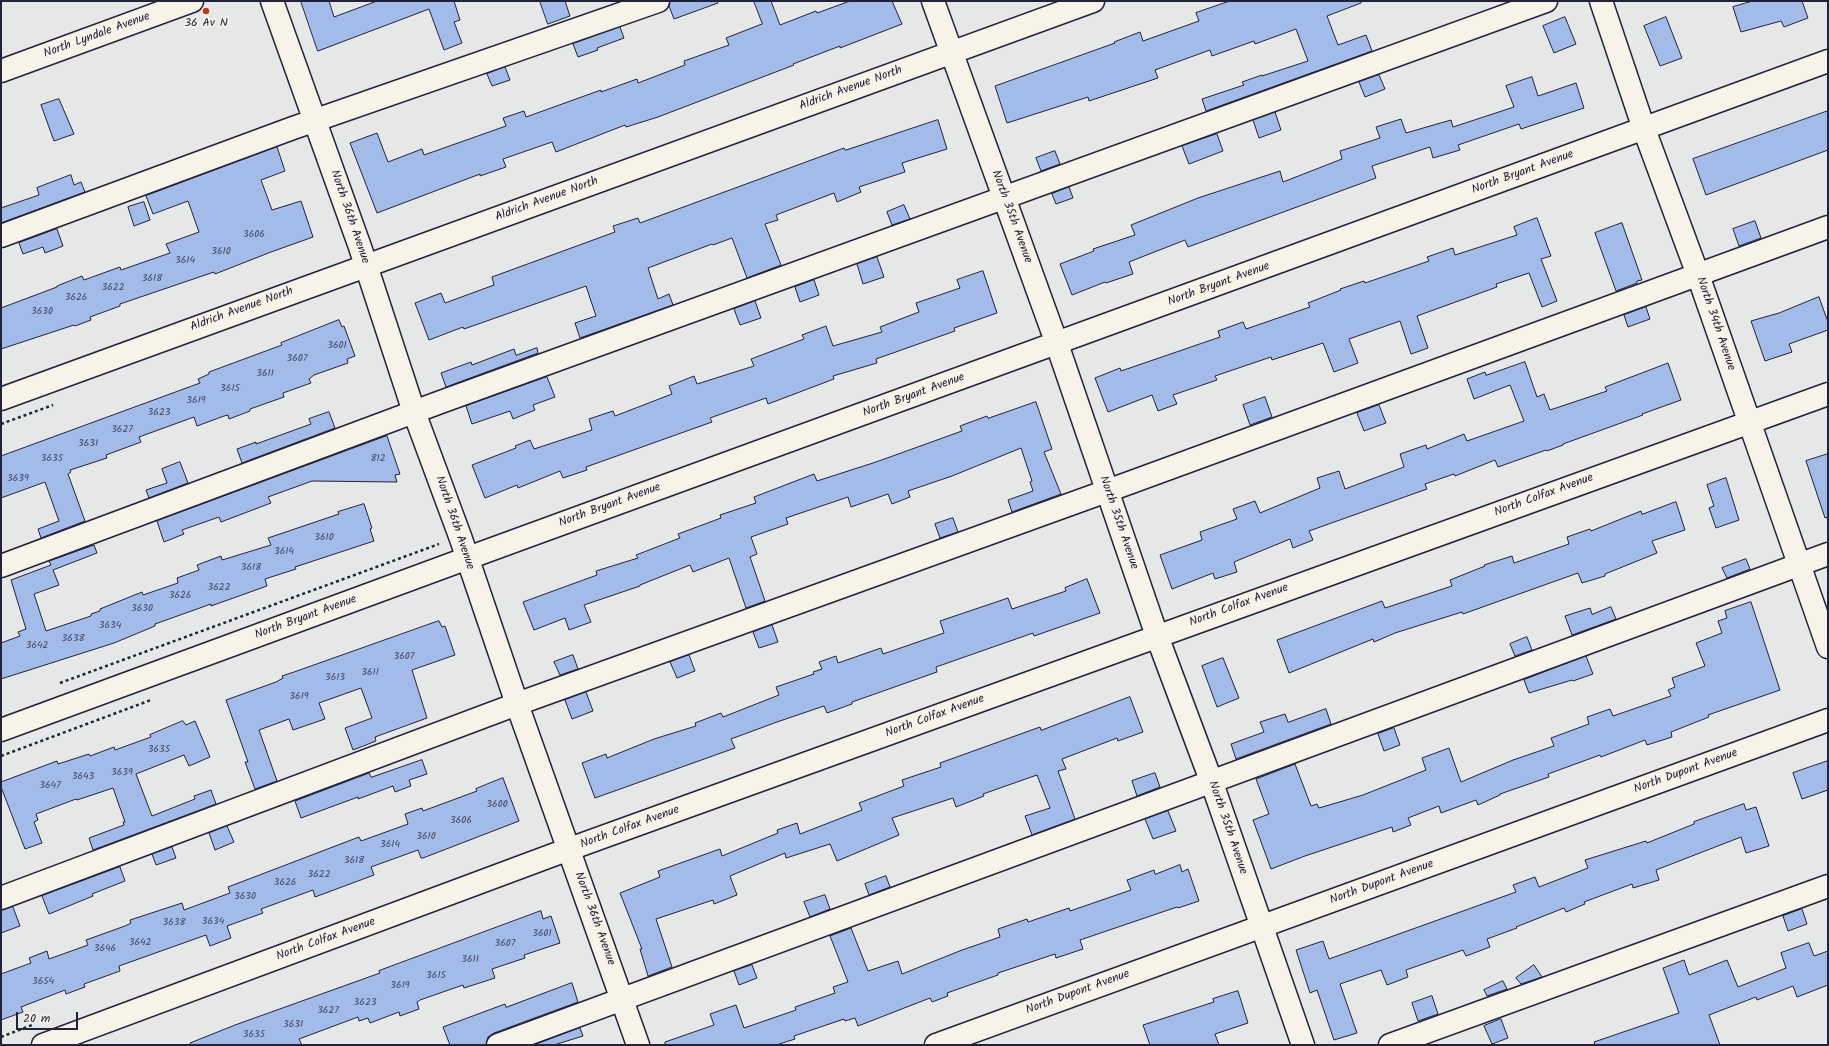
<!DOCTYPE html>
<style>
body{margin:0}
#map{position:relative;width:1829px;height:1046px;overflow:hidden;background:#e6e8e8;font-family:Kalam,sans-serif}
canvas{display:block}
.frame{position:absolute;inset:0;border:2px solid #22223b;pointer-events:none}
.scale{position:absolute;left:16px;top:1012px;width:62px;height:18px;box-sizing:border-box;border:2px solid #22223b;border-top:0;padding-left:5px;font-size:12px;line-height:14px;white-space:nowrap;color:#22223b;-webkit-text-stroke:3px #f7f3e8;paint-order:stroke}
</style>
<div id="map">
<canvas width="1829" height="1046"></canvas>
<div class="frame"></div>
<div class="scale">20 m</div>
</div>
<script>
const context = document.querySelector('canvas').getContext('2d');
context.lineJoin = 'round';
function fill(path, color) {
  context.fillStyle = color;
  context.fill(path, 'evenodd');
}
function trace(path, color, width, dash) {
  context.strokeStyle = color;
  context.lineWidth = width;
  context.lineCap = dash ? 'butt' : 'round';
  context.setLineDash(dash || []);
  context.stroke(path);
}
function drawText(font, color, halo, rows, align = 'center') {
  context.font = font + ' Kalam,sans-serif';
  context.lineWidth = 3.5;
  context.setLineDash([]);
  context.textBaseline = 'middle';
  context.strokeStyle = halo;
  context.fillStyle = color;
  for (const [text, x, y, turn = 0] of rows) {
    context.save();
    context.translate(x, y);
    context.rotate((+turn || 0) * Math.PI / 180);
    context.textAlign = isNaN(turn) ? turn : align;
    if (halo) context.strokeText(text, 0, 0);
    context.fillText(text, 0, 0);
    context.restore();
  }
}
const building = new Path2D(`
 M301,1H329L334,17L377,1H454L460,20L454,22L462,43L444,50L429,9L318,51Z
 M540,1H565L570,16L548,24Z
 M670,1H717L718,3L674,19L669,6Z
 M754,1H771L780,25L816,11L817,13L850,1H892L902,24L840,48V46L793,64L794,65L658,117L626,127L625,125L556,152L552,142L503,159L506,167L480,176V174L377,213L350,143L377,133L388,162L422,149L424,155L506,126L503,118L524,111L526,117L601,90V92L637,79L638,83L685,65L684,61L729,45L726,38L762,24Z
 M1230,1H1361V3L1327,16L1338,45L1366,35L1372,51L1206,111L1202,99L1244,85L1242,82L1262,75V76L1308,61L1296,29L1255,44L1254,41L1212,56L1210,50L1155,70L1158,78L1089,101L1088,97L1007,123L995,86L1115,43L1114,42L1140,32L1143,41L1199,21L1196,13Z
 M1753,1H1802L1808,18L1784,27L1781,21L1741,32L1733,7Z
 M1565,17L1576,44L1554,53L1543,26Z
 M1666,17L1682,58L1660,66L1644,26Z
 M620,27L624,38L597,48L598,50L578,57L573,44Z
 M505,67L510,80L492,86L487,74Z
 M1379,75L1385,89L1365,97L1359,82Z
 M1532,77L1538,96L1576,83L1584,108L1521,129L1519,124L1458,145L1460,150L1433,158L1430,147L1372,166L1376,178L1188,247L1185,240L1129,262L1133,274L1106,283L1105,282L1072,295L1060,264L1094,251L1093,249L1135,235L1131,225L1198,198L1280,171L1283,182L1342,159L1340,151L1380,138L1376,127L1401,119L1406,133L1451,120L1453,127L1514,107L1506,86Z
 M59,99L74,134L54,141L41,105Z
 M1828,111V150L1706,195L1693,159Z
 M1275,112L1281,130L1259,138L1253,120Z
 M938,120L947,149L902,163L905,172L859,187L861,192L837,202L834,193L776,215L778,220L765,224L781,265L747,278L732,238L713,245L712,244L648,268L658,299L669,294L673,305L580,338L575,323L596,316L586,286L464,329L463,327L429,340L415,303L441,293L445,303L494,285L492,277L615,232L613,226L638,218L640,223L844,148L845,150Z
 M1217,134L1223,151L1189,164L1182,146Z
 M277,147L285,171L261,180L272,210L301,201L313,237L271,252L215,274L214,272L120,304V306L90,317L91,320L75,326L74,325L1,349V308L57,287V286L82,276L84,280L120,267L121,270L170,253L166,244L199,232L188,201L153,214L146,196Z
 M1055,151L1060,164L1041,171L1036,158Z
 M71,175L74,185L81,182L85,192L1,223V208L39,195L37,188Z
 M1069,187L1073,198L1056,204L1052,194Z
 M144,202L150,220L134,226L128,207Z
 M904,205L910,219L892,225L887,212Z
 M1537,218L1551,256L1541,259L1557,301L1542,307L1529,273L1496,284L1497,287L1417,316L1428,348L1411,354L1400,321L1349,339L1358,363L1334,372L1323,343L1272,360L1271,357L1215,376L1217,380L1173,395L1177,404L1158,411L1152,395L1108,412L1095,378L1120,368L1121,371L1220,337L1218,331L1243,322L1246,329L1310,307L1308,303L1341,290L1340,289L1364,281L1365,283L1429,261L1427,257L1453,248L1455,255L1517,235L1514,227Z
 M1755,221L1761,238L1739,246L1733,229Z
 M1622,223L1642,280L1637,281V283L1616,291L1595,233Z
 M57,229L63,246L45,253L43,247L23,254L19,243Z
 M877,257L884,277L863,284L857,264Z
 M983,271L997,313L954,328L955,331L876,359L877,363L833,376L834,379L768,404L766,398L710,418L712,422L586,467L587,470L563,478L560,471L518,488L517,485L485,498L472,465L516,448L515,446L530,440L534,449L592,430L589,419L613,411L615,416L672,394L669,386L694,376L697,384L754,366L751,359L804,339L802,335L826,326L833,346L882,332L880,327L919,312L916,303L960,288L957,280Z
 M814,280L819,295L800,302L795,287Z
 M1819,297L1828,322V330L1789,344L1792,352L1765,361L1751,321L1779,313Z
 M755,301L761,318L740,325L734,309Z
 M1646,307L1650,319L1628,327L1624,315Z
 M339,320L342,327L344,326L355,356L347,359L348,363L314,375L309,379L311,383L283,393L284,397L250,409V411L229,419L228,415L224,416L197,426L194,417L139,437L141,442L106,455L107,458L70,470L71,472L68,474L85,521L41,538L38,529L59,521L45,482L1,498V456L200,383L198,379L209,374V372L282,345L281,343Z
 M537,348L538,353L446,387L441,373L471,362L472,365L514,349L516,355Z
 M1525,362L1537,397L1544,394L1550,410L1607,391L1605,387L1668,363L1681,400L1642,414L1643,415L1563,444V445L1547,451L1546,450L1498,467L1495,460L1455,476L1454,474L1425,484L1427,489L1309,531L1313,540L1293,548L1290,539L1234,562L1237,572L1215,579L1213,573L1172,589L1160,555L1202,540L1200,532L1237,519L1233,509L1255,501L1260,513L1320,488L1317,478L1339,471L1345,489L1404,467L1400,454L1426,445L1427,449L1464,434L1467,441L1524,421L1510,385L1474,399L1467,379L1485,372L1486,375Z
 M547,377L555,397L533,405L535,410L513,419L510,411L472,424L466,406Z
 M1265,397L1272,417L1250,425L1243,405Z
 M1036,402L1052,449L1044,452L1061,494L1012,512L1008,500L1033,491L1030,482L1032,481L1021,448L952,476L908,491L910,497L892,504L888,494L851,507L848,497L786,518L788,524L751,537L757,554L750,557L765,601L746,608L729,558L693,572L690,565L640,585V586L584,605L591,622L569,630L565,618L534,630L523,602L597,575L596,571L638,558L636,555L680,538L678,534L721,518L720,515L756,503L754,497L814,474L817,481L876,462L962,431L960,426L987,416L988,418Z
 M1379,405L1386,423L1364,431L1357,413Z
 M329,412L335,428L242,463L237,449L256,442V444L311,424L309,419Z
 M387,436L400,474L395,475L397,482L312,481L268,497L271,503L221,522L219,517L182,530L184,534L164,542L157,521Z
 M1828,454V517L1825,518L1806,461Z
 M180,462L188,483L149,498L146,490L167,483L162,469Z
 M1726,478L1739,520L1716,528L1709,508L1714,506L1707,485Z
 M1676,502L1685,530L1652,541L1657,553L1605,574V576L1582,583L1578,573L1463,614L1462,612L1395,633L1374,642L1373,639L1289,673L1277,640L1382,601L1385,608L1452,586L1450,580L1485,566L1484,565L1512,556L1514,563L1569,544L1567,537L1590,529L1591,531L1641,511L1642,514Z
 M364,504L372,528L370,529L374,541L295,567L296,569L265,579L267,586L211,606V604L155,624V626L114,643L1,679V643L20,636L18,632L26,629L11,580L51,565L49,561L94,545L97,553L53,570L59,585L34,594L46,631L91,616V614L100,611V609L142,592L143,595L178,583L177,578L199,570L197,565L221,556L222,560L271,545L268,538L339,514L338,512Z
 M953,518L958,532L940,538L935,524Z
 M1746,559L1750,569L1727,578L1722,568Z
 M1087,579L1100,613L1034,636L1033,633L936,667L937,672L852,702V704L827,713L824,706L777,722L731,739L735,748L595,798L582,763L606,754L607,758L654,739L696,726L695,723L721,713L723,717L779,695L776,687L814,674L813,672L822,669L819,662L836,656L838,663L881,648L883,654L944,633L940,621L1008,598L1012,609L1066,591L1065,588Z
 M1751,602L1780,690L1708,715L1709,717L1671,732L1672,737L1647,745L1645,740L1601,757L1600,755L1548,774L1549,777L1500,794V795L1478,805L1476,800L1441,813L1439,806L1408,818L1411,825L1393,832L1392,827L1305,856L1271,869L1253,820L1269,814L1256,779L1295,764L1311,806L1317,804L1319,808L1363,795L1426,770L1422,758L1449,748L1461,782L1513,760L1554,746L1551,738L1589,724L1587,717L1610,709L1613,716L1671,696L1668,690L1675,687L1672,678L1705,666L1696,643L1722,633L1718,621L1727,618L1725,611Z
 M1611,607L1616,619L1572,635L1565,616L1590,608L1592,614Z
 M439,621L442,627L445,626L455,655L412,670L427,718L375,737L376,741L353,750L345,728L372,718L361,688L319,703L325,719L293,730L289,719L259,730L277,781L255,789L245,762H248L226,700L276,682L283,678L282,676L294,672Z
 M772,625L778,642L759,648L753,632Z
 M1527,637L1532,650L1515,656L1510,644Z
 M573,655L578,669L560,675L554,662Z
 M689,655L695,671L677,678L670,662Z
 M1586,656L1593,674L1573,681L1572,680L1529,693L1524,680Z
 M1223,658L1239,698L1217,707L1202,666Z
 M586,692L593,711L572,719L565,700Z
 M1130,697L1143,732L1118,741L1117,738L1062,759L1066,769L1058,771L1075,819L1032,835L1025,816L1050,808L1037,775L983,794L984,796L956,807L953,798L892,818L899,835L837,861L830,844L786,858L785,853L730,876L737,895L714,904L713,900L656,919L672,967L648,976L640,949H642L620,893L660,877L658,871L720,849L722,856L778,833L777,830L797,823L800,834L862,810L859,803L904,786L902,780L941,767L940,763L1040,727L1041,730Z
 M1326,709L1331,724L1236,759L1231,744L1264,732L1260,722L1285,714L1288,722Z
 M183,721L186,725L195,721L210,757L189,766L184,755L136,774L152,816L195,799L194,796L211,790L216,804L93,850L89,838L124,825L123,822H125L113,788L77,800L76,799L36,814L38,820L34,822L42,843L25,849L1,787V782L57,761L58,764L89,754L90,756L114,747L115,750L151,737L150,735Z
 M1394,728L1400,745L1384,751L1378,734Z
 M422,760L427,774L409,780L411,786L395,792L393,786L358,799V797L301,818L295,801L369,773L371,777Z
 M1828,761V790L1802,799L1793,773Z
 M1155,773L1160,787L1137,796L1132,781Z
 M503,778L519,821L423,858H421L418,850L371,867L374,875L315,897L313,890L261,909L263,913L227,926L231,938L210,946L206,935L119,966L120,971L84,984L85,987L66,994L65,990L21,1007L23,1012L1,1020V974L31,963L29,958L47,951L49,959L88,945L86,940L125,926L131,923L130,920L182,903L184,910L230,893L228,887L359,837L361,841L408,824L405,814L422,808L423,811L477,791L476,789Z
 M1744,804L1746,810L1756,807L1769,846L1746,853L1741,837L1656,870L1659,880L1633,888L1632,884L1584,902L1585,904L1566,912L1564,908L1516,927L1517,928L1487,939L1490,947L1466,956L1463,950L1406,970L1408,977L1387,985L1381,970L1340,984L1357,1033L1334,1040L1317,990L1310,993L1296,950L1323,941L1329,959L1516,892L1513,885L1535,877L1539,887L1588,868L1585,860L1646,841L1647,843L1694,824V822Z
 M1168,811L1176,831L1153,839L1145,819Z
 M227,826L234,842L215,850L209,833Z
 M172,847L176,858L156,865L152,854Z
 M1180,865L1182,872L1188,869L1199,901L1178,908L1177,907L1080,940L1083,949L1056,958L1055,954L998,973V975L947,993L948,996L932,1002L930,998L858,1026L855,1018L845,1021L844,1019L794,1036L795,1039L776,1045H665V1042L714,1025L710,1014L736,1005L744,1028L796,1010L795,1007L835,993L833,987L848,982L830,936L851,928L868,971L898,961L902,974L962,950L1000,937L998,929L1027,919L1028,922L1069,908L1070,911L1131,890L1127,880L1154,870L1155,874Z
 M120,867L125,881L92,894L93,896L49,914L42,896Z
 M886,876L890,887L869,895L865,884Z
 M825,895L830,909L810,917L804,902Z
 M13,907L20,926L1,933V910Z
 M1802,909L1807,924L1788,931L1783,916Z
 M541,911L543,919L551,916L560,943L524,955L525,958L492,969L495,978L464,988L463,985L420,1000L417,1002L419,1009L400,1016L399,1012L370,1023L368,1018L359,1021L358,1017L299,1039L302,1045H190V1043L235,1025L380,973L379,971Z
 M1809,943L1814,956L1828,951V985L1797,997L1793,986L1757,1000L1756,997L1709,1015L1720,1045H1595L1594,1042L1679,1013L1663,968L1684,960L1689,975L1727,960L1738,987L1786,968L1781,953Z
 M752,965L757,978L739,985L734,971Z
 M1534,965L1542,977L1521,984L1516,978Z
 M1503,981L1507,989L1487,996L1484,990Z
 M572,983L578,1002L494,1033L488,1037L486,1045H450L443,1027L505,1004L506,1007Z
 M1238,991L1248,1023L1215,1034L1219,1045H1150L1143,1025L1214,1002L1213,999Z
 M1432,996L1438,1014L1418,1021L1412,1003Z
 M1501,1019L1508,1038L1492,1044L1484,1026Z
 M580,1028L583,1036L554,1045H534Z`);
const path = new Path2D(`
 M1,424L53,405
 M60,683L439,544
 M1,756L151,700
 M1,1037L32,1025`);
const minor = new Path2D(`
 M272,1L360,247L414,412L461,539L517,704L638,1045
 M933,1L1057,344L1157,636L1212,783L1303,1045
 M1601,1L1644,129L1698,275L1828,647
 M1,71L192,1
 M1,236L293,128L658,1
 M1,399L1093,1
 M1,566L438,403L1546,1
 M1,730L487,551L1828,61
 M1,898L517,704L1129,483L1828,227
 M43,1045L553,855L1828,394
 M498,1045L1828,554
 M936,1045L1828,720
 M1390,1045L1828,886`);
const markers = [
 [206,11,4,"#c8321e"]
];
const numberNames = [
 ["3606",254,235],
 ["3610",221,252],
 ["3614",185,261],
 ["3618",152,279],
 ["3622",113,288],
 ["3626",76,298],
 ["3630",42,312],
 ["3601",337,346],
 ["3607",297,359],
 ["3611",265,374],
 ["3615",230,389],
 ["3619",196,401],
 ["3623",159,413],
 ["3627",122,430],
 ["3631",88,444],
 ["3635",52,459],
 ["812",378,459],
 ["3639",18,479],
 ["3610",324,538],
 ["3614",284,552],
 ["3618",251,568],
 ["3622",219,588],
 ["3626",180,596],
 ["3630",142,609],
 ["3634",110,626],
 ["3638",73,639],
 ["3642",37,646],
 ["3607",404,657],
 ["3611",370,673],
 ["3613",335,678],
 ["3619",299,697],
 ["3635",159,750],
 ["3639",122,773],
 ["3643",83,777],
 ["3647",50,786],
 ["3600",497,805],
 ["3606",461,821],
 ["3610",426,837],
 ["3614",390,845],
 ["3618",354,861],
 ["3622",319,875],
 ["3626",285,883],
 ["3630",245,897],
 ["3634",213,922],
 ["3638",174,923],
 ["3601",542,934],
 ["3642",140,943],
 ["3607",505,944],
 ["3646",105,949],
 ["3611",470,960],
 ["3615",436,976],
 ["3654",43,982],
 ["3619",400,986],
 ["3623",365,1003],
 ["3627",328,1011],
 ["3631",293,1025],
 ["3635",254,1035]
];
const poiNames = [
 ["36 Av N",206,24]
];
const streetNames = [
 ["North Lyndale Avenue",97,36,-20],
 ["Aldrich Avenue North",851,89,-20],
 ["North Bryant Avenue",1523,173,-20],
 ["Aldrich Avenue North",547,200,-20],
 ["North 36th Avenue",349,217,71],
 ["North 35th Avenue",1011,217,70],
 ["North Bryant Avenue",1219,285,-20],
 ["Aldrich Avenue North",242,310,-20],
 ["North 34th Avenue",1715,324,71],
 ["North Bryant Avenue",914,396,-20],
 ["North Colfax Avenue",1544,496,-20],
 ["North Bryant Avenue",610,506,-20],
 ["North 36th Avenue",454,523,71],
 ["North 35th Avenue",1118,523,71],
 ["North Colfax Avenue",1239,606,-20],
 ["North Bryant Avenue",306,618,-20],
 ["North Colfax Avenue",935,717,-20],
 ["North Dupont Avenue",1686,772,-20],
 ["North Colfax Avenue",630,828,-20],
 ["North 35th Avenue",1227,828,71],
 ["North Dupont Avenue",1382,883,-20],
 ["North 36th Avenue",594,919,70],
 ["North Colfax Avenue",326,940,-20],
 ["North Dupont Avenue",1078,993,-20]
];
fill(building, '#a2bbe8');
trace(building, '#22223b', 1);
trace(minor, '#22223b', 25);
trace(path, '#22223b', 2.5, [3, 3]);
trace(minor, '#f7f3e8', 22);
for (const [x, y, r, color] of markers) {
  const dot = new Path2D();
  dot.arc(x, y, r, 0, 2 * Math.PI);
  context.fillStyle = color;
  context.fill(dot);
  trace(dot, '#f7f3e8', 1.5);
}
drawText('10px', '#424866', null, numberNames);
drawText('12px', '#22223b', '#f7f3e8', poiNames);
drawText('12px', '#22223b', '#f7f3e8', streetNames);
</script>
